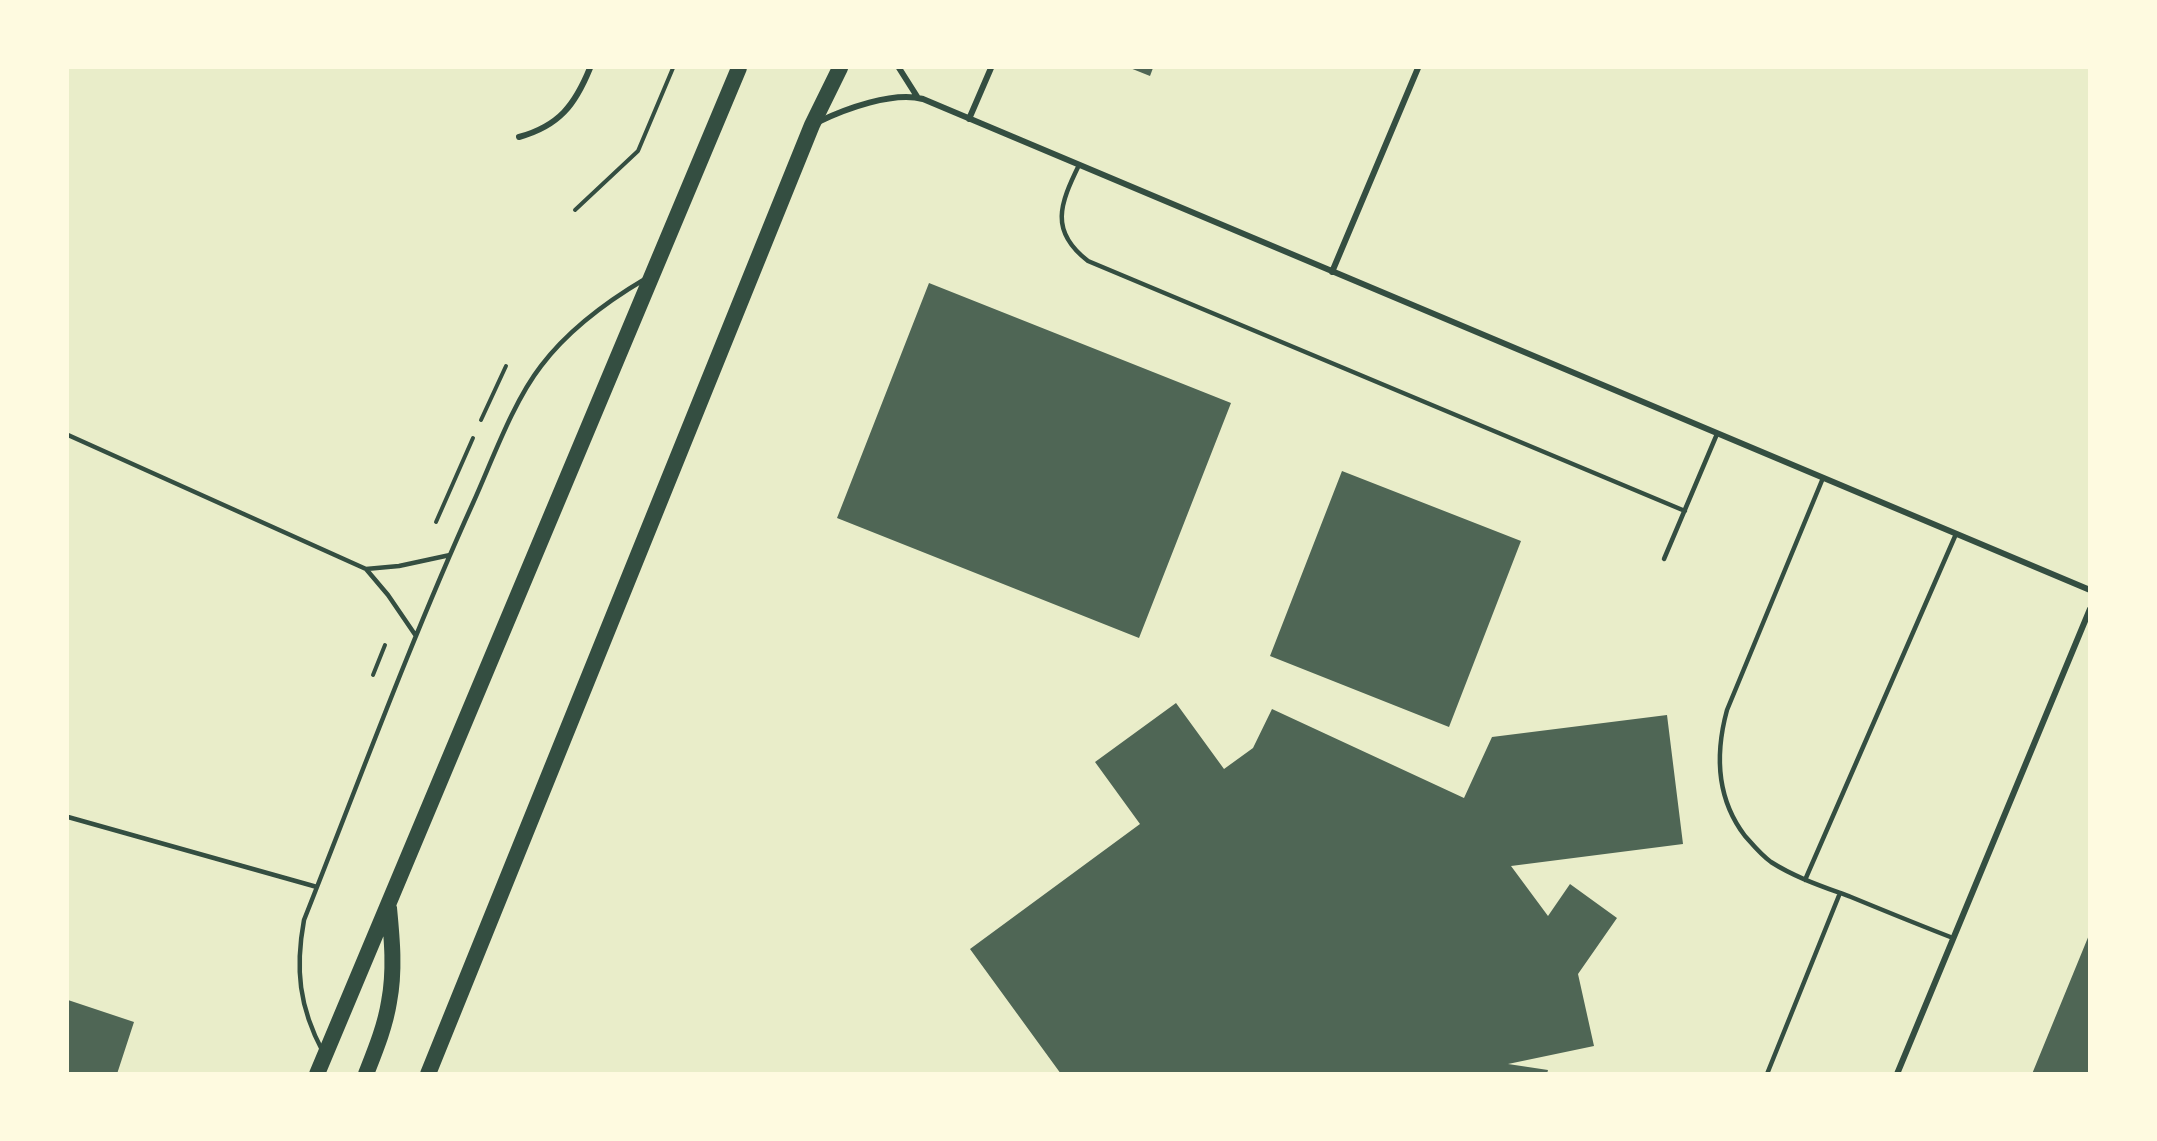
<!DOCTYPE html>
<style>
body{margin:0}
#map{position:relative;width:2157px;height:1141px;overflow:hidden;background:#e9edc9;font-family:"Source Sans 3",sans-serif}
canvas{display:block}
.frame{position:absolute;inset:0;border:69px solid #fefae0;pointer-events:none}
</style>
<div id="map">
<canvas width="2157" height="1141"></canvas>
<div class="frame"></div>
</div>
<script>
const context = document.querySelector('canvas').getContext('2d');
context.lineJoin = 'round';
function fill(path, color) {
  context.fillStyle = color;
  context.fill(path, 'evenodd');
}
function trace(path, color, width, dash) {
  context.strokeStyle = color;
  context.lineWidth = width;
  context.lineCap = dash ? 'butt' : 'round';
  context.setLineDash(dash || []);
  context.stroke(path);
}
const building = new Path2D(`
 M1130,68H1153L1150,76Z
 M929,283L1231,403L1139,638L837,518Z
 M1342,471L1521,541L1449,727L1270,656Z
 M1176,703L1224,769L1253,748L1272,709L1464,798L1492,737L1667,715L1683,844L1511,866L1548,916L1570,884L1617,918L1578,974L1594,1046L1508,1064L1548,1070L1547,1074H1061L970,949L1140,824L1095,762Z
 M2089,935L2090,1074H2032Z
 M68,1000L134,1022L117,1074H68Z`);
const path = new Path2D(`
 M575,210L638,151L673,68
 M481,420L506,366
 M436,522L473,438
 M373,675L385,645`);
const service = new Path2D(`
 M1079,165C1060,204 1049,231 1088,261L1685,511
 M68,435L366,569L388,595L416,636
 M1823,478L1727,710C1715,754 1716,798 1745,836C1753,845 1761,855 1771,862C1796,878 1824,887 1851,897C1885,911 1919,925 1953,938
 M1664,559L1717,434
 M366,569L399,566L450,555
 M68,817L317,887
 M1805,880L1956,534
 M323,1052C299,1007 295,969 304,920C359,781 411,640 473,503C492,461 513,402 541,366C569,329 606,302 645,279
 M1767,1074L1840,893`);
const minor = new Path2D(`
 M899,68L918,98
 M969,119L991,68
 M818,122C845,109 893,91 923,99L2090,590
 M519,137C559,126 575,105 590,68
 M1332,272L1418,68
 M1897,1074L2090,609`);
const trunk = new Path2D(`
 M317,1074L739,68
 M366,1074C375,1051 385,1027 389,1002C395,971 392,939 389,908
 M428,1074L812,125L840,68`);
fill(building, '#4f6655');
trace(path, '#344e41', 4);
trace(service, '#344e41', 4.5);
trace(minor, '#344e41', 6);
trace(trunk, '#344e41', 16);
</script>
